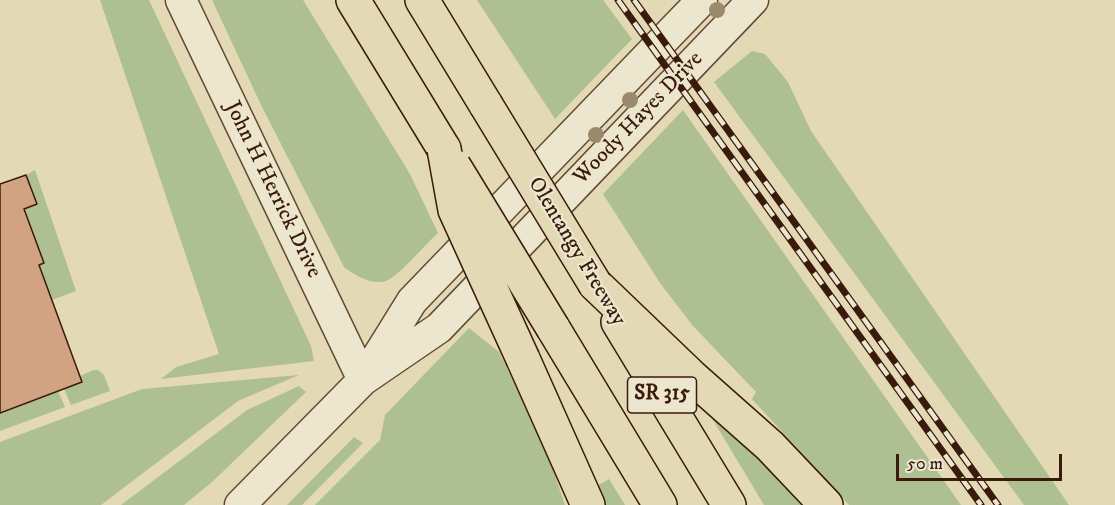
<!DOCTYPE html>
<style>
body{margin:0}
#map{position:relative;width:1115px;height:505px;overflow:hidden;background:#e4d9b5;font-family:"IM FELL DW Pica",serif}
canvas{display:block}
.scale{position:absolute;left:896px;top:454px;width:166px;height:27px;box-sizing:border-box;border:3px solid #3a1a0b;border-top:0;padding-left:8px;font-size:18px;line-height:21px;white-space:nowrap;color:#3a1a0b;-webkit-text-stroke:4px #ede6cf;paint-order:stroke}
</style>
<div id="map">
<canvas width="1115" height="505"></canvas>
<div class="scale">50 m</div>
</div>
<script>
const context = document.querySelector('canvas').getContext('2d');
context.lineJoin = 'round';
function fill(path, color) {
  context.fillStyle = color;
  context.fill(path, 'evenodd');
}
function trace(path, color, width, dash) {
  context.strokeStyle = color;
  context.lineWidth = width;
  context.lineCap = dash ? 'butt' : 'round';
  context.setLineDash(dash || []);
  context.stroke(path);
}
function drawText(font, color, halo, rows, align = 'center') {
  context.font = font + ' "IM FELL DW Pica",serif';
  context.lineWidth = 4.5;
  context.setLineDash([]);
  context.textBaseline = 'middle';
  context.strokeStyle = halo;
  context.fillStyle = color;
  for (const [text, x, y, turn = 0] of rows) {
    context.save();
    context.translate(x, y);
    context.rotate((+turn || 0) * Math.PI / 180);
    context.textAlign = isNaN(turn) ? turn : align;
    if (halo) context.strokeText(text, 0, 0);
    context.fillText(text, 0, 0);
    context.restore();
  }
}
const green = new Path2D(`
 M100,0H149L311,346L314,361L161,379L176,367L219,354Z
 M212,0H303L410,174L438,233C428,242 398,276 388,280C374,287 354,275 344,267L262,107Z
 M477,0H603L632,39L555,119Z
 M752,51L765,54L788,82L811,131L1069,505H1024L714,82Z
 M683,110L961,505H849L752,399L756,392L693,326L660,283L603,194Z
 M35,170L76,291L52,300L39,265L44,263L24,209L36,204L26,175Z
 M469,328L499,352L544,443L565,505H315L380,440L385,415Z
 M93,370H98L104,375L110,391L71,405L64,389L82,382L80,376Z
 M299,375L238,401L101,505H0V442L142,389Z
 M299,386L306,392L212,482L184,505H121L247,410Z
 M58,391L65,407L0,431V413Z
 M704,405L747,442L803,505H764Z
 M354,437L363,443L302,505H287Z
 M609,479L625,505H603L595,487Z`);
const building = new Path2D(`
 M26,175L37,204L24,209L44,263L39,265L82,382L0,413V184Z`);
const minor = new Path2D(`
 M181,0L363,380
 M368,372L412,301L702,0
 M240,505L363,380L439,328L753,0`);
const highway = new Path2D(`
 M353,0L444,149
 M422,0L486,105
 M595,284L691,376L770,446L826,505
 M618,322L729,505
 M553,328L660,505
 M523,359L588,505`);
const rail = new Path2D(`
 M618,0L981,505
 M634,0L998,505`);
const highwayBridge = new Path2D(`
 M486,105L595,284
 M444,149L455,210L523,359
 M454,166L553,328`);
const trees = [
 [717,10],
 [630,100],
 [596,135]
];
const shields = [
 [662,395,69]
];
const shieldNames = [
 ["SR 315",662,395]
];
const streetNames = [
 ["Woody Hayes Drive",639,119,-46],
 ["John H Herrick Drive",272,190,64],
 ["Olentangy Freeway",576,252,59]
];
fill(green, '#aec092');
fill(building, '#d2a382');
trace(building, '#3a1a0b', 1.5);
trace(minor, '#644a36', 33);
trace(highway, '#3a1a0b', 36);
trace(minor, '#ede6cf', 30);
trace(highway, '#e4d9b5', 33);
trace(rail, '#3a1a0b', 7);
trace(rail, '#ede6cf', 4.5, [14]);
trace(highwayBridge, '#3a1a0b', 36, []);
trace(highwayBridge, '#e4d9b5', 33);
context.fillStyle = '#9a8b6e';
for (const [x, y] of trees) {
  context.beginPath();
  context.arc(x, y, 8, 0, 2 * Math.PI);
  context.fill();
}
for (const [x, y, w] of shields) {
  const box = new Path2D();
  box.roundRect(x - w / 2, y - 18, w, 36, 4.5);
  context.fillStyle = '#ede6cf';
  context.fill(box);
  trace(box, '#3a1a0b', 1.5);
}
drawText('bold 21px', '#3a1a0b', null, shieldNames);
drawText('22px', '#3a1a0b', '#ede6cf', streetNames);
</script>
